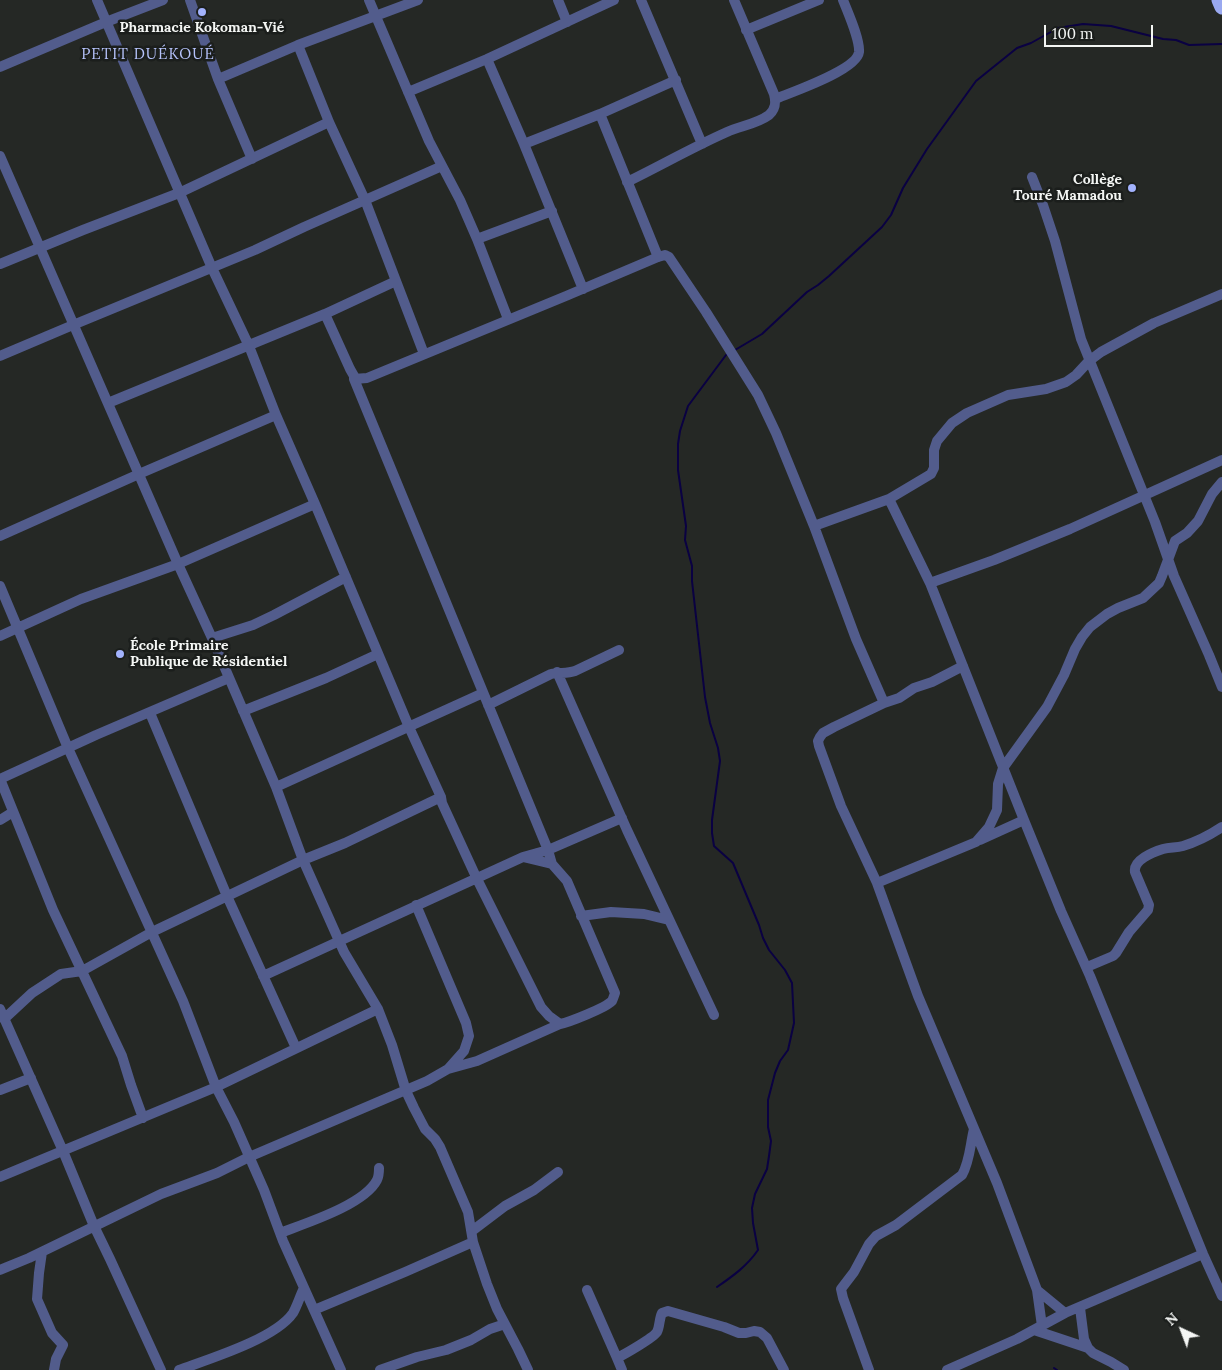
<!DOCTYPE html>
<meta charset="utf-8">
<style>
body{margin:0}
#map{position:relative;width:1222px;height:1370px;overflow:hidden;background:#252825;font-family:Lora,serif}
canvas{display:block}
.north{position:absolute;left:1157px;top:1305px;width:50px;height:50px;-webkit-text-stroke:4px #1b1e1c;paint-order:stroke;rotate:317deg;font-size:14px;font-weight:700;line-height:20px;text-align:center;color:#f4f6f4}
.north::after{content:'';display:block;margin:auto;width:18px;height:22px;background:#f4f6f4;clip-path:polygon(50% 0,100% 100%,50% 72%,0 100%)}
.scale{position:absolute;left:1044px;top:25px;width:109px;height:22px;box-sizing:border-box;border:2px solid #f4f6f4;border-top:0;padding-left:6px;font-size:15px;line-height:18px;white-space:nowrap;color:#f4f6f4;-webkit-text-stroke:4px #1b1e1c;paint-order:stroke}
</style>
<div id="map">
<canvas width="1222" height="1370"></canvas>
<div class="north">N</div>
<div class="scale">100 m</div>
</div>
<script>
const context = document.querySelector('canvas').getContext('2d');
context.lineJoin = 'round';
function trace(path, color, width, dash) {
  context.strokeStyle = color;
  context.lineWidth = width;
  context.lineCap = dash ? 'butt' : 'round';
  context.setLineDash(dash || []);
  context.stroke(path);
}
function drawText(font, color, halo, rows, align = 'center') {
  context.font = font + ' Lora,serif';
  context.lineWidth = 5;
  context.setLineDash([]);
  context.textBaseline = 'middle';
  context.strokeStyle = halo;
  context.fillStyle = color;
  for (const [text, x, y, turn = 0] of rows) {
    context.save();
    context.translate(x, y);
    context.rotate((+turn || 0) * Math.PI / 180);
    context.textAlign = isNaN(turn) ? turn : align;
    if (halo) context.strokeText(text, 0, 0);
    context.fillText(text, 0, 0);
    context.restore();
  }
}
const stream = new Path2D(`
 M735,350L762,334L807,292L818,285L829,276L882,227L891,215L903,188L927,149L976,81L1017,48L1031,43L1058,28L1083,24L1111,26L1163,39L1176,40L1189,45L1222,44
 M717,1287C733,1276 747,1266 758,1250L753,1223L752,1208L755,1194L767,1169L769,1156L771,1141L768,1127V1100L775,1073L780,1061L788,1050L794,1023L792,983L785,970L769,950L763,938L759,925L733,863L714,846L712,833V820L720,761L718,748L710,723L705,697L692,581V566L685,540L686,526L678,470V444L680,431L688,406L726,355L729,353
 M1054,1368L1057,1370`);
const minor = new Path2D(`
 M97,0L212,268L249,346L276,415L315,504L409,727L441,797L442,803L477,879L541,1007L549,1016L560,1024C570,1022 605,1008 612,1001C613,999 614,996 615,993L567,881L552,864L523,857
 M190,0L218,79L252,159
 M369,0L429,141L460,200L477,239L508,319
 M558,0L567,22
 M641,0L702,144
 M746,30L819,0
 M298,45L329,122L365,200L424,354
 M487,59L524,144L583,289
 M0,67L106,22L163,0
 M218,79L298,45L418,0
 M408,92L487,59L614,0
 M775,99C792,92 857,70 859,52C860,39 848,13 843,0
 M600,114L658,257
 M524,144L600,114L676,80
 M0,156L178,564L212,638L276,787L303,860L344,952L378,1009L392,1045L406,1091L414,1108L425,1129L435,1139L440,1147L468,1212L473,1242L487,1284L497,1309L518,1349L528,1370
 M1032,177L1043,205L1055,241L1081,339L1155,522L1174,576L1209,655L1222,687
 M627,182C660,166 693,147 727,132C740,126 757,124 769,115C776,109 776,102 774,94L734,0
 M477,239L552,211
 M0,264L83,230L179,193L329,122
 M325,314L350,369L354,376V379L367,378L566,296L658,257L665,255L669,257L706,312L758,395L776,433L814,526L856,639L884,703
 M0,356L73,325L255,250L304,227L442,166
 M354,379L548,850L552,864
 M108,403L325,314L396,281
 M889,499L931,474L934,468V450L937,441L952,423L967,413L1008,395L1046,389L1066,382L1076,375L1089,361L1101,352L1154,323L1222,294
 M814,526L889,499L930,583L1024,820L1061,911L1090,976L1203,1254L1222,1296
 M0,536L139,474L276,415
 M930,583L994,560L1070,529L1222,460
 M0,586L68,748L183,1001L216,1087L234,1122L264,1190L283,1241L341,1370
 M0,636L81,599L178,564L315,504
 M212,638L253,625L274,615L346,577
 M963,666L932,682L914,688L899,698L884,703L834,727L823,733L820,737L818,741L819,746L841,806L877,883L918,996L997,1183L1037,1290L1065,1313
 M557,672L627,830L714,1015
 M488,705L551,674C559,672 567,674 575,671L619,650
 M243,711L326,678L378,654
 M150,713L227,896L296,1048
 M276,787L483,693
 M0,820L13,812
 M980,840L1024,820
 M877,883L976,842L989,827L997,810L998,784L1003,768L1047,707L1064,675L1075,649L1082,637L1090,627L1107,614L1118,608L1143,598L1159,583L1162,576L1175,541L1187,533L1198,521L1212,494L1222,482
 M581,916L611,912L644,914L669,920
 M1087,967L1113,956L1116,953L1129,932L1148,910L1149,905L1135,872C1133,860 1153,852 1163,849C1170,847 1176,848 1183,846C1196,842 1210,835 1222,827
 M263,976L523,857L548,850L622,818
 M0,1009L63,1151L94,1226L110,1259L161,1370
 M4,1019L32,993L61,974L82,971L152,932L303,860L345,843L441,797
 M448,1069L477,1061L560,1024
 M0,1090L31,1078
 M143,1118L131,1085L122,1056L53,910L0,779L96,735L229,678
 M0,1177L216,1087L378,1009
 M472,1231L505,1206L534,1190L558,1172
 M280,1233C306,1223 364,1205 377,1180C379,1176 379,1172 379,1168
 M42,1252L39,1273L37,1299L52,1333L63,1345L56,1359L54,1370
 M0,1270L29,1258L161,1194L217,1173L249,1157L427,1081L448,1069L464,1051L469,1036L466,1023L416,905
 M587,1290L617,1358
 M1037,1290L1042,1326
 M1080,1308L1084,1339L1088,1348L1093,1353L1111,1362L1124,1370
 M314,1310L405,1272L473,1242
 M1034,1330L1088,1348
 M179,1370C209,1359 275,1339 293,1313C297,1306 300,1296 304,1288
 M380,1370L417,1357L446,1350L471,1340L490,1329L505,1324
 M622,1370L617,1358C625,1354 653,1338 657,1332C660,1326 659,1319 662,1313L668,1311L724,1327L739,1333H746L754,1331L760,1332L767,1338L784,1370
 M869,1370L843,1298L841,1289L854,1272L869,1244L876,1236L896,1225L962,1175C970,1161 970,1145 974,1129
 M947,1370L1017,1339L1065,1313L1203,1254`);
const highway = new Path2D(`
 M1219,0L1222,7`);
const markers = [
 [202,12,5,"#a2b2fd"],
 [1132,188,5,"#a2b2fd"],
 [120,654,5,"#a2b2fd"]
];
const poiNames = [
 ["Pharmacie Kokoman-Vié",202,28],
 ["Collège",1122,180,"right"],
 ["Touré Mamadou",1122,196,"right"],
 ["École Primaire",130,646,"left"],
 ["Publique de Résidentiel",130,662,"left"]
];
const neighbourhoodNames = [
 ["PETIT DUÉKOUÉ",148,55]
];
trace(stream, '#0a0142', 2);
trace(minor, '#525c8c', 10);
trace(highway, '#9aa9f0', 15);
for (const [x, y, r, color] of markers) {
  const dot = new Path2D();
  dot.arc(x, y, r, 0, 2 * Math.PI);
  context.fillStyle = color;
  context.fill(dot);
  trace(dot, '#1b1e1c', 2);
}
drawText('bold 14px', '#f4f6f4', '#1b1e1c', poiNames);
context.letterSpacing = '1px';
drawText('15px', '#b6c3fb', '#1b1e1c', neighbourhoodNames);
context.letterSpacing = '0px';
</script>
